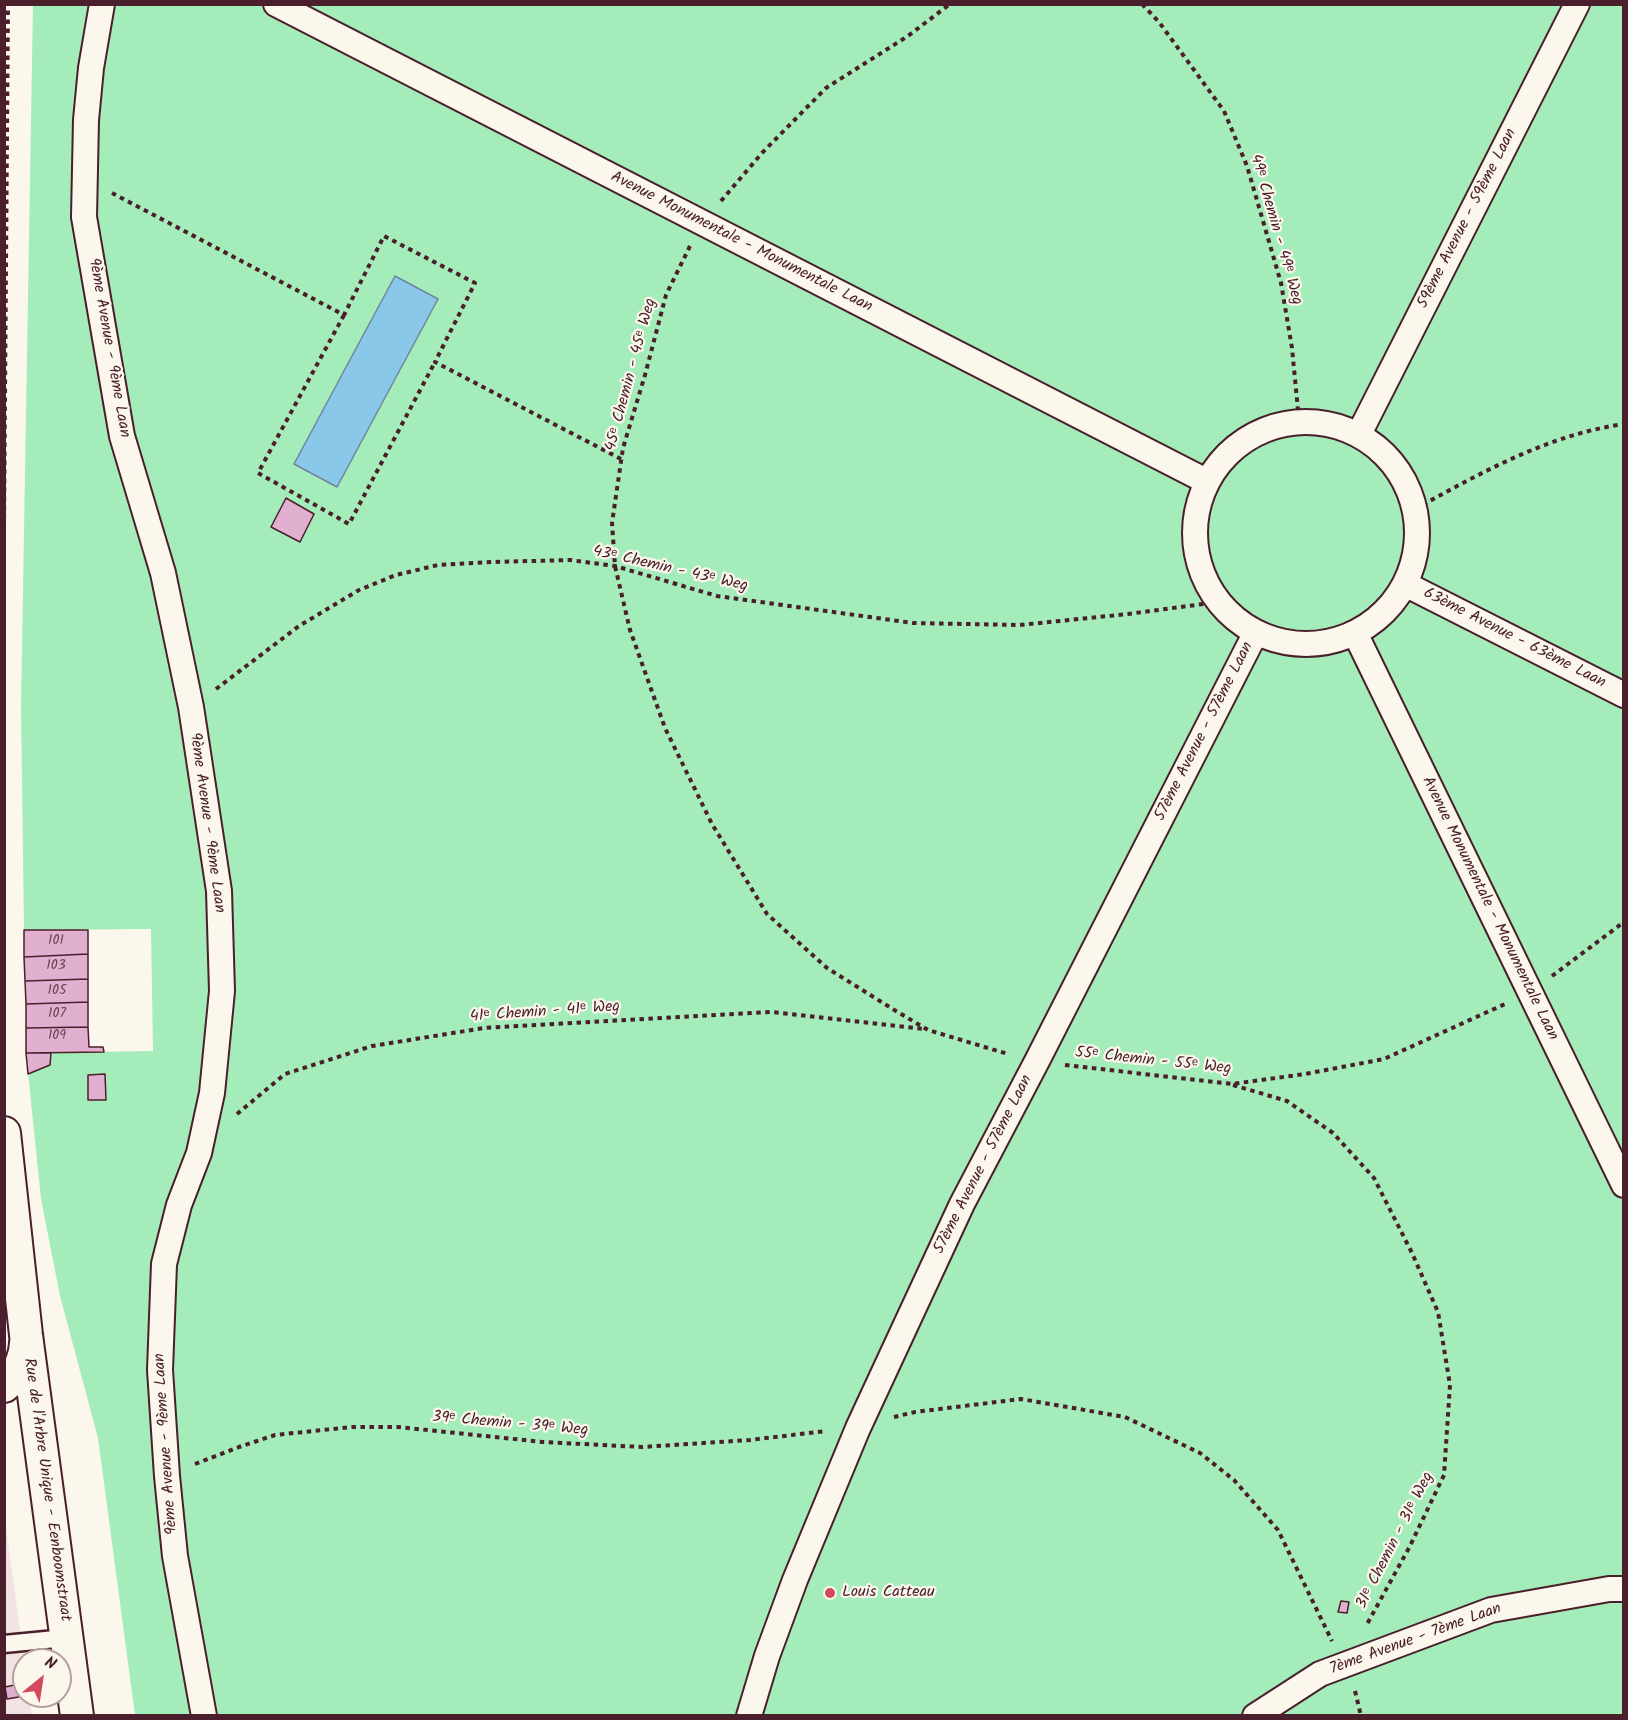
<!DOCTYPE html>
<meta charset="utf-8">
<style>
body{margin:0}
#map{position:relative;width:1628px;height:1720px;overflow:hidden;background:#fbf7ec;font-family:Kalam,sans-serif}
canvas{display:block}
.frame{position:absolute;inset:0;border:6px solid #4a1f2b;pointer-events:none}
.north{position:absolute;left:12px;top:1648px;width:60px;height:60px;box-sizing:border-box;background:#fbf7ec;border:2px solid #b4a19f;border-radius:50%;rotate:30deg;font-size:16px;font-weight:700;line-height:24px;text-align:center;color:#4a1f2b}
.north::after{content:'';display:block;margin:auto;width:21px;height:27px;background:#d1495b;clip-path:polygon(50% 0,100% 100%,50% 72%,0 100%)}
</style>
<div id="map">
<canvas width="1628" height="1720"></canvas>
<div class="frame"></div>
<div class="north">N</div>
</div>
<script>
const context = document.querySelector('canvas').getContext('2d');
context.lineJoin = 'round';
function fill(path, color) {
  context.fillStyle = color;
  context.fill(path, 'evenodd');
}
function trace(path, color, width, dash) {
  context.strokeStyle = color;
  context.lineWidth = width;
  context.lineCap = dash ? 'butt' : 'round';
  context.setLineDash(dash || []);
  context.stroke(path);
}
function drawText(font, color, halo, rows, align = 'center') {
  context.font = font + ' Kalam,sans-serif';
  context.lineWidth = 4.5;
  context.setLineDash([]);
  context.textBaseline = 'middle';
  context.strokeStyle = halo;
  context.fillStyle = color;
  for (const [text, x, y, turn = 0] of rows) {
    context.save();
    context.translate(x, y);
    context.rotate((+turn || 0) * Math.PI / 180);
    context.textAlign = isNaN(turn) ? turn : align;
    if (halo) context.strokeText(text, 0, 0);
    context.fillText(text, 0, 0);
    context.restore();
  }
}
const built = new Path2D(`
 M4,1513L24,1660V1696H29L32,1715H5Z`);
const green = new Path2D(`
 M33,5H1623V1715H135L98,1438L60,1296L41,1199L26,1053L153,1051L151,929L24,930L21,707Z`);
const water = new Path2D(`
 M395,276L438,299L337,487L294,464Z`);
const building = new Path2D(`
 M286,498L314,514L300,542L271,527Z
 M24,930H88V954L24,957Z
 M88,954V979L25,981L24,957Z
 M88,979V1002L26,1004L25,981Z
 M88,1002V1027L26,1028V1004Z
 M88,1027L89,1047H103L104,1052L26,1053V1028Z
 M26,1053H51L50,1065L28,1074Z
 M105,1074L106,1100H88V1075Z
 M1341,1601L1349,1602L1347,1613L1338,1612Z
 M24,1683V1696L7,1699L5,1687Z`);
const path = new Path2D(`
 M1142,4L1159,22L1224,111L1247,166L1281,283L1292,348L1299,420
 M112,193L344,315L384,236L475,283L435,362L621,459
 M721,201L762,153L826,88L908,36L950,4
 M690,246L666,295L645,375L623,448L612,523L615,566L630,630L665,728L712,824L767,914L827,968L896,1011L928,1030L1008,1054
 M344,315L258,473L349,524L435,362
 M1415,509C1481,473 1547,435 1624,424
 M4,528L8,4
 M216,689L299,626L359,590L396,575L438,565L493,562L570,560L615,566L717,596L913,623L1020,625L1128,614L1218,602
 M1552,976L1624,922
 M1065,1065L1232,1084L1305,1074L1384,1059L1505,1004
 M1233,1085L1287,1101L1333,1133L1374,1178L1412,1253L1438,1312L1450,1385L1444,1475L1410,1546L1366,1626
 M237,1114L285,1074L372,1046L484,1028L771,1012L925,1029
 M894,1417L915,1412L1021,1399L1125,1417L1200,1453L1234,1480L1278,1530L1332,1641
 M195,1464L239,1447L275,1435L352,1427H398L543,1442L642,1447L750,1440L826,1431
 M1355,1691L1361,1716`);
const service = new Path2D(`
 M4,1644L66,1638`);
const pedestrian = new Path2D(`
 M102,4L91,68L86,120L84,217L122,436L163,573L191,707L219,891L222,991L212,1093L199,1153L179,1205L164,1264L160,1370L167,1476L175,1556L204,1716
 M276,4L1206,481
 M1195 533a111 111 0 1 1 222 0a111 111 0 1 1-222 0Z
 M1359,434L1577,4
 M1405,584L1624,695
 M1355,633L1624,1185
 M749,1716L767,1656L795,1580L858,1428L962,1204L1037,1061L1256,632
 M1255,1716L1320,1674L1491,1610L1609,1589H1624`);
const minor = new Path2D(`
 M4,1133L26,1335L77,1716
 M4,1386C18,1375 25,1360 26,1343`);
const markers = [
 [830,1593,6,"#d1495b"]
];
const numberNames = [
 ["101",56,942],
 ["103",56,967],
 ["105",57,992],
 ["107",57,1015],
 ["109",57,1037]
];
const streetNames = [
 ["59ème Avenue - 59ème Laan",1468,219,-63],
 ["49ᵉ Chemin - 49ᵉ Weg",1275,230,74],
 ["Avenue Monumentale - Monumentale Laan",741,243,27],
 ["9ème Avenue - 9ème Laan",108,348,80],
 ["45ᵉ Chemin - 45ᵉ Weg",632,375,-75],
 ["43ᵉ Chemin - 43ᵉ Weg",670,570,13],
 ["63ème Avenue - 63ème Laan",1514,639,27],
 ["57ème Avenue - 57ème Laan",1205,732,-63],
 ["9ème Avenue - 9ème Laan",206,823,82],
 ["Avenue Monumentale - Monumentale Laan",1489,909,64],
 ["41ᵉ Chemin - 41ᵉ Weg",545,1013,-4],
 ["55ᵉ Chemin - 55ᵉ Weg",1153,1062,6],
 ["57ème Avenue - 57ème Laan",984,1165,-63],
 ["39ᵉ Chemin - 39ᵉ Weg",510,1425,5],
 ["9ème Avenue - 9ème Laan",167,1444,-94],
 ["Rue de l'Arbre Unique - Eenboomstraat",46,1490,82],
 ["31ᵉ Chemin - 31ᵉ Weg",1396,1541,-63],
 ["7ème Avenue - 7ème Laan",1416,1640,-20]
];
const poiNames = [
 ["Louis Catteau",842,1593]
];
fill(built, '#f3e2e4');
fill(green, '#a4ecb9');
fill(water, '#89c8e9');
trace(water, '#70849d', 1.5);
fill(building, '#e1b0d0');
trace(building, '#4a1f2b', 1.5);
trace(service, '#4a1f2b', 21);
trace(pedestrian, '#4a1f2b', 28);
trace(minor, '#4a1f2b', 36);
trace(path, '#4a1f2b', 4, [4.5, 4.5]);
trace(service, '#fbf7ec', 16);
trace(pedestrian, '#fbf7ec', 24);
trace(minor, '#fbf7ec', 32);
for (const [x, y, r, color] of markers) {
  const dot = new Path2D();
  dot.arc(x, y, r, 0, 2 * Math.PI);
  context.fillStyle = color;
  context.fill(dot);
  trace(dot, '#fbf7ec', 2);
}
drawText('14px', '#704354', null, numberNames);
drawText('16px', '#4a1f2b', '#fbf7ec', streetNames);
drawText('16px', '#4a1f2b', '#fbf7ec', poiNames, 'left');
</script>
